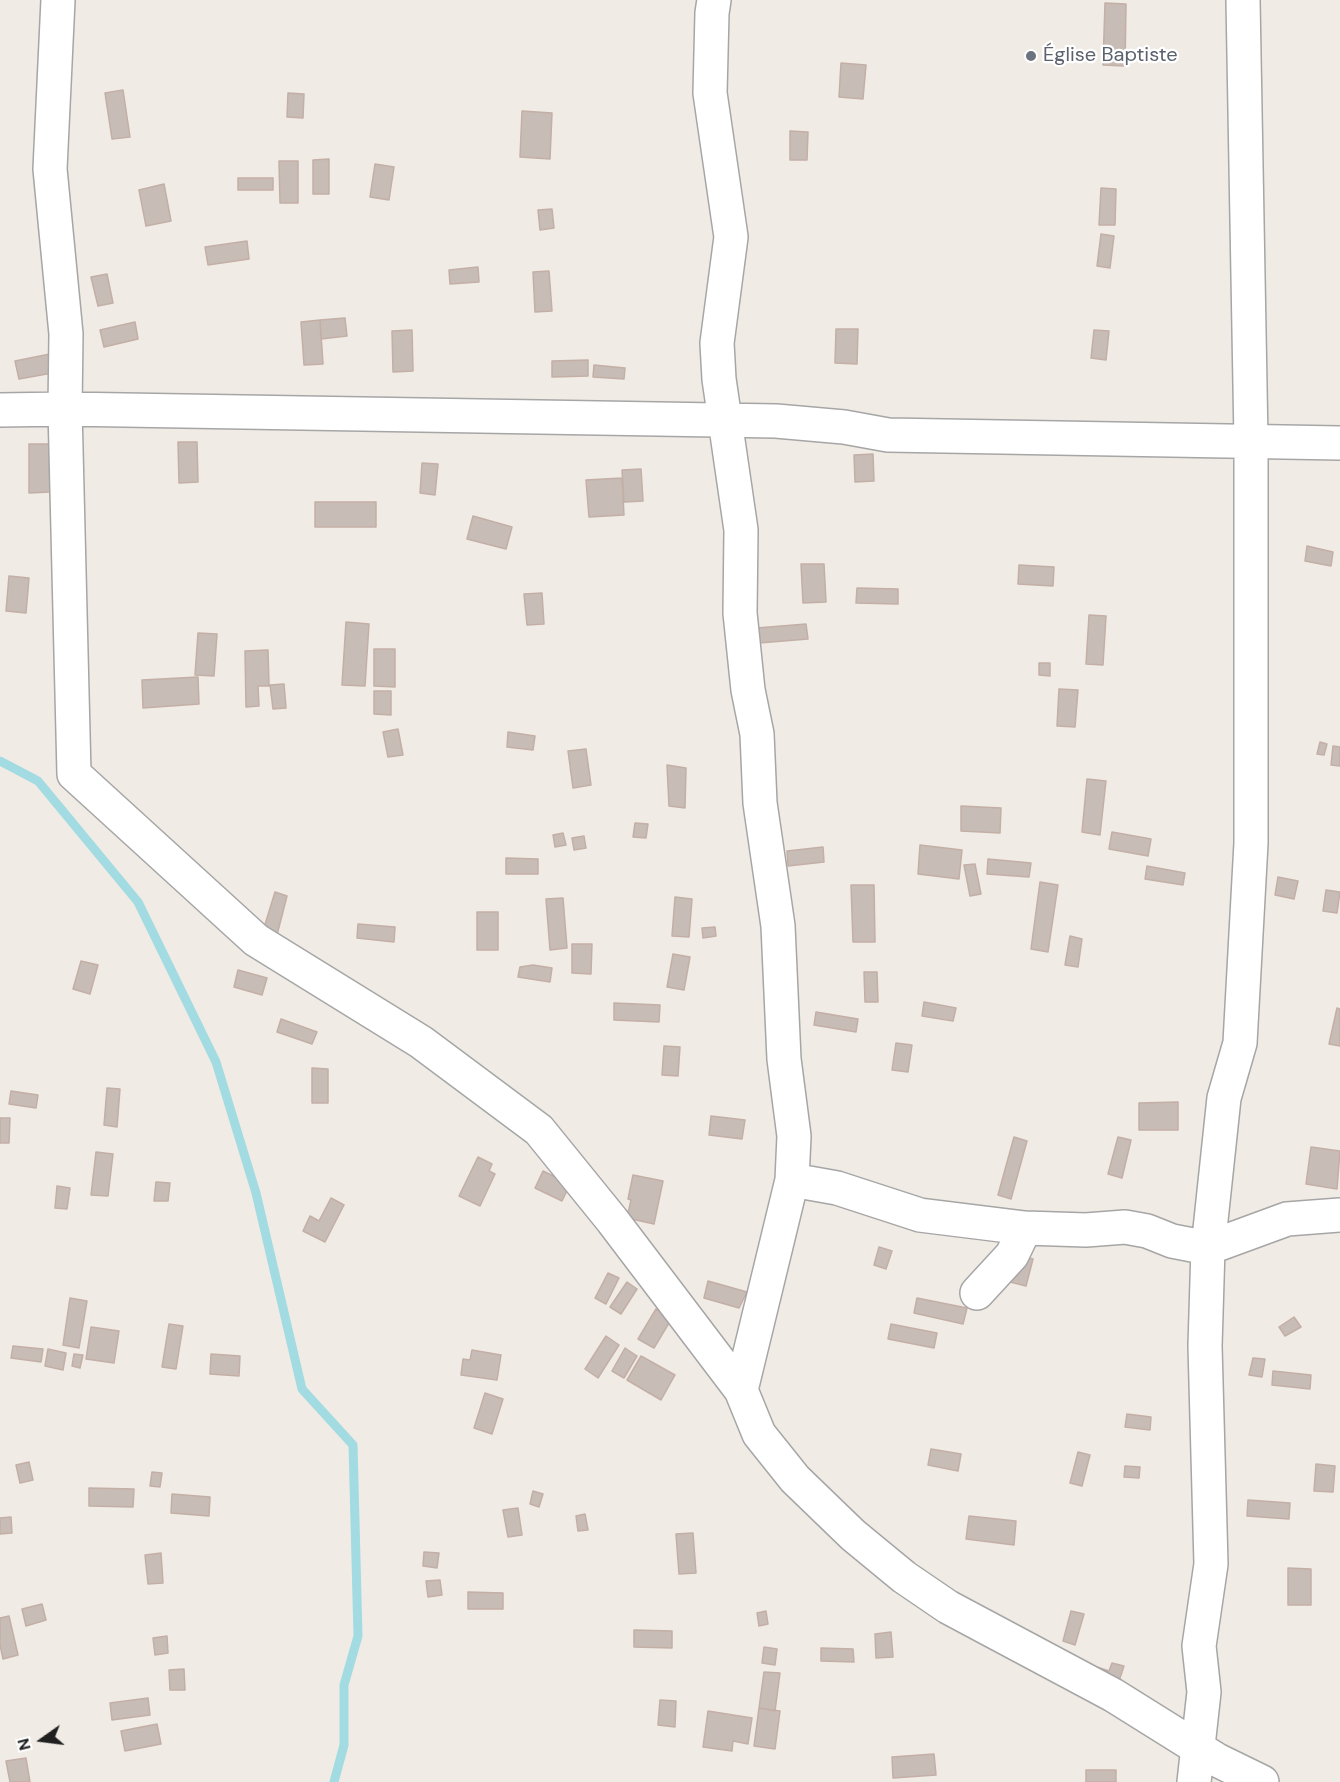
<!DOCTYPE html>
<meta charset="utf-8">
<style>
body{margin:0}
#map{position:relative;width:1340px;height:1782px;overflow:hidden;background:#f0ebe4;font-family:"DM Sans",sans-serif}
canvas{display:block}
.north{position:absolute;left:12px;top:1710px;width:60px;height:60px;-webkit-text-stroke:4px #fff;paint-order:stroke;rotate:256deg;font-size:16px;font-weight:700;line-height:24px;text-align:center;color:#1f1f1f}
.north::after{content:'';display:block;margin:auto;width:21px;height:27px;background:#1f1f1f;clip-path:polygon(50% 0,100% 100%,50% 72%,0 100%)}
</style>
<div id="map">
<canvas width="1340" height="1782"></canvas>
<div class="north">N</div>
</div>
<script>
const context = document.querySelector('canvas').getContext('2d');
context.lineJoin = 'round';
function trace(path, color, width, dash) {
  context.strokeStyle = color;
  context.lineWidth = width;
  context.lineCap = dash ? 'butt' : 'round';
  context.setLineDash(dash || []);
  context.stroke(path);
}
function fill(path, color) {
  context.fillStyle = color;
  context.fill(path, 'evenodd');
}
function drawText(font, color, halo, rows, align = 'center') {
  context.font = font + ' "DM Sans",sans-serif';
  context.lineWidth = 4.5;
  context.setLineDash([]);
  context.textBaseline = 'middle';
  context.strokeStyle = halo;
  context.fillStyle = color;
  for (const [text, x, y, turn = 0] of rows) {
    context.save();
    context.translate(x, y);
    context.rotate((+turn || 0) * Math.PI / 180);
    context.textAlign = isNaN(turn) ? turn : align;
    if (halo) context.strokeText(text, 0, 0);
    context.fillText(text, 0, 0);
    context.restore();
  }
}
const stream = new Path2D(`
 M0,761L38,781L138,902L216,1062L256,1193L302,1389L353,1445L358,1636L344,1685V1745L334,1782`);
const building = new Path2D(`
 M1105,3L1126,4L1125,66L1103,65Z
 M841,63L866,65L863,99L839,97Z
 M123,90L130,137L112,139L105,93Z
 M288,93L304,94L303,118L287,117Z
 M522,111L552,113L550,159L520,157Z
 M790,131L808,132L807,160H790Z
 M329,159V194H313V160Z
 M279,161H298V203H280Z
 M375,164L394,167L389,200L370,197Z
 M238,178H273V190H238Z
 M164,184L171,221L146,226L139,190Z
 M1101,188L1116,189L1115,225H1099Z
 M552,209L554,228L540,230L538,210Z
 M1101,234L1114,236L1110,268L1097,266Z
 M247,241L249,259L208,265L205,247Z
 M478,267L479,282L450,284L449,270Z
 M549,271L552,311L535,312L533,272Z
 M107,274L113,303L98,306L91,277Z
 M345,318L347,336L321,339L320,320Z
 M320,320L323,364L304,365L301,322Z
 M135,322L138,339L104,347L100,330Z
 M836,329H858L857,364L835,363Z
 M412,330L413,371L393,372L392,331Z
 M1094,330L1109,331L1106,360L1091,358Z
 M55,353L58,372L19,379L15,361Z
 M588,360V376L552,377V361Z
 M594,365L625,368L624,379L593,377Z
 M178,442H197L198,482L179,483Z
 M29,444H49L50,492L29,493Z
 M873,454L874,481L855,482L854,455Z
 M422,463L438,464L435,495L420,493Z
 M641,469L643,501L624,502L622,470Z
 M622,478L624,515L589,517L586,480Z
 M315,502H376V527H315Z
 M473,516L512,527L506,549L467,539Z
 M1307,546L1333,552L1331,566L1305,561Z
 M801,564H824L826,602L803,603Z
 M1019,565L1054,567L1053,586L1018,584Z
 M9,576L29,578L26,613L6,611Z
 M857,588L898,589V604L856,603Z
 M542,593L544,624L527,625L524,594Z
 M1089,615L1106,616L1103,665L1086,664Z
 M346,622L369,624L365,686L342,685Z
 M806,624L808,639L759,643L757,628Z
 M198,633L217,634L214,676L195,675Z
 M374,649H395V687L374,686Z
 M268,650L269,686H258L259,706L246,707L245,651Z
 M1039,663H1050V676L1039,675Z
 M198,677L199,704L143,708L142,680Z
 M284,684L286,708L273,709L270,685Z
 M1059,689L1078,690L1075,727L1057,726Z
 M374,691H391V715L374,714Z
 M398,729L403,755L388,757L383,732Z
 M508,732L535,736L533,750L507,747Z
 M1320,742L1327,744L1324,755L1317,754Z
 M1333,746L1340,747V766L1331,765Z
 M586,749L591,785L573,788L568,751Z
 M667,765L686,768L685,808L669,806Z
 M1087,779L1106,781L1100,835L1082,832Z
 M961,806L1001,808L1000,833L961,831Z
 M635,823L648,824L646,838L633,837Z
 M1112,832L1151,839L1148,856L1109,849Z
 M563,833L566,845L555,847L553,835Z
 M584,836L586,848L574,850L572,838Z
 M920,845L962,850L959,879L918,874Z
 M823,847L824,862L788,866L787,851Z
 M506,858L538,859V874H506Z
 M988,859L1031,863L1029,877L987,874Z
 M975,864L981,894L970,896L964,865Z
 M1147,866L1185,873L1183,885L1145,879Z
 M1278,877L1298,881L1294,899L1275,895Z
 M1040,882L1058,885L1048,952L1031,949Z
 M851,885H874L875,942H853Z
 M1326,890L1340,892L1337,913L1323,911Z
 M275,892L287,896L277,935L263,931Z
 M675,897L692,899L689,937L672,936Z
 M563,898L567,948L550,950L546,899Z
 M477,912H498V950H477Z
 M358,924L395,927L394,942L357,938Z
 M715,927L716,936L703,938L702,928Z
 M1070,936L1082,939L1078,967L1065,965Z
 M572,944H592L591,974L572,973Z
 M673,954L690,957L684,990L667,987Z
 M81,961L98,965L90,994L73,989Z
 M533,965L552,968L550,982L518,977L520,967Z
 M238,970L267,978L262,995L234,987Z
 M864,972H877L878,1002H865Z
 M924,1002L956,1008L953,1021L922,1016Z
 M614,1003L660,1005L659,1022L614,1020Z
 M1337,1008L1340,1009V1046L1329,1044Z
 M816,1012L858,1019L856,1032L814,1025Z
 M281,1019L317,1032L312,1044L277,1032Z
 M896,1043L912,1045L908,1072L892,1070Z
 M664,1046L680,1047L678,1076L662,1075Z
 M312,1068L328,1069V1103H312Z
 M107,1088L120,1089L117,1127L104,1125Z
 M11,1091L38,1095L36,1108L9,1104Z
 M1178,1102V1130H1139V1103Z
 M711,1116L745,1120L742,1139L709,1135Z
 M0,1118H10L9,1143H0Z
 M1014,1137L1027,1141L1011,1199L998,1195Z
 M1118,1137L1131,1140L1122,1178L1108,1174Z
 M1311,1147L1340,1151L1337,1189L1306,1184Z
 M96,1152L113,1154L108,1196L91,1195Z
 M478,1157L492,1164L489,1171L495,1174L480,1206L459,1196Z
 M543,1171L570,1184L562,1201L535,1188Z
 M633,1175L663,1181L654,1224L627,1218L631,1200L628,1199Z
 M156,1182L170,1183L168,1201H154Z
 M57,1186L70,1188L67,1209L55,1208Z
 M331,1198L344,1205L325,1242L303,1231L310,1216L319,1221Z
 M879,1247L892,1251L886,1269L874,1265Z
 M1018,1255L1033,1259L1026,1286L1010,1282Z
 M608,1273L619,1278L606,1304L595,1298Z
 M708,1281L747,1292L739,1308L704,1298Z
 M627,1282L637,1289L621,1314L610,1307Z
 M70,1298L87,1301L79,1348L63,1345Z
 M917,1298L967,1308L963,1324L914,1313Z
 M656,1309L672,1318L654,1348L638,1339Z
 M1294,1317L1301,1327L1285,1336L1279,1327Z
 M169,1324L183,1326L176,1369L162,1367Z
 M891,1324L937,1333L934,1348L888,1339Z
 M91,1327L119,1331L114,1363L86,1359Z
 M606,1336L619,1345L598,1378L585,1369Z
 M13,1346L43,1349L41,1362L11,1358Z
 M625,1348L637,1356L624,1378L612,1371Z
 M48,1349L66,1353L63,1370L45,1366Z
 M472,1350L501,1355L497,1380L461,1375L463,1359L470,1360Z
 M74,1354L83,1355L80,1368L72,1366Z
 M211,1354L240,1356L239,1376L210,1374Z
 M641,1356L675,1375L661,1400L627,1380Z
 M1253,1358L1265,1359L1262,1377L1249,1375Z
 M1273,1371L1311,1375L1310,1389L1272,1385Z
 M485,1393L503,1399L492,1434L474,1428Z
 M1127,1414L1151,1417L1150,1430L1125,1427Z
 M931,1449L961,1454L958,1471L928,1465Z
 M1078,1452L1090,1455L1082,1486L1070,1483Z
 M29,1462L33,1480L20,1483L16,1465Z
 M1316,1464L1335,1466L1333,1492L1314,1491Z
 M1125,1466L1140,1467L1139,1478L1124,1477Z
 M152,1472L162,1473L160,1487L150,1486Z
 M89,1488L134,1489L133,1507L89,1506Z
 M533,1491L543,1494L539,1507L530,1504Z
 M172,1494L210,1497L209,1516L171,1513Z
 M1248,1500L1290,1503L1289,1519L1247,1516Z
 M518,1508L522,1535L508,1537L503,1510Z
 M585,1514L588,1530L578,1531L576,1516Z
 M969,1516L1016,1521L1014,1545L966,1539Z
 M11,1517L12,1533L0,1534V1518Z
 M693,1533L696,1573L679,1574L676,1534Z
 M424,1552L439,1553L437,1568L423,1566Z
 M161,1553L163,1583L148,1584L145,1555Z
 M1288,1568L1311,1569V1605H1288Z
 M440,1580L442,1595L428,1597L426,1581Z
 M468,1592L503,1593V1609H468Z
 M42,1604L46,1620L26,1626L22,1609Z
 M766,1611L768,1624L759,1626L757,1613Z
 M1071,1611L1084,1614L1075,1645L1063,1641Z
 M9,1616L18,1655L3,1659L0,1645V1618Z
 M634,1630L672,1631V1648L634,1647Z
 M891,1632L893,1657L876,1658L875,1634Z
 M167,1636L168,1653L155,1655L153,1638Z
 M764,1647L777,1649L775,1665L762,1663Z
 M821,1648L853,1649L854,1662L821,1661Z
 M1112,1663L1124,1666L1118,1684L1094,1676L1097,1667L1109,1671Z
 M184,1669L185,1690H170L169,1670Z
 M764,1672L780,1673L775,1711L759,1708Z
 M148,1698L150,1715L112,1720L110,1703Z
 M660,1700L676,1701L675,1727L658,1725Z
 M759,1708L780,1711L775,1749L754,1746Z
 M708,1711L752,1718L748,1744L733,1741L732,1751L703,1747Z
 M157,1724L161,1744L125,1751L121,1731Z
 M934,1754L936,1775L893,1778L892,1757Z
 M26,1758L30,1782H10L6,1761Z
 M1086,1770H1116V1782H1086Z`);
const minor = new Path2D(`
 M58,0L50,169L66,334L65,409L74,774L256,940L421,1042L539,1130L612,1220L741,1390L759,1434L795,1479L853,1535L904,1577L948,1607L1113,1695L1217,1760L1262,1782
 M714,0L712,13L710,93L731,237L717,343L719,379L741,530L740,613L748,690L757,734L760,803L778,926L784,1059L794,1136L792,1180L741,1390
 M0,410L65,409L776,421L844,427L888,435L1340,443
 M792,1180L837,1188L920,1215L1025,1228L1086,1230L1125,1227L1147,1231L1172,1241L1208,1248L1287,1219L1340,1215
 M977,1293L1012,1255L1025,1228
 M1194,1782L1204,1692L1199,1646L1211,1564L1205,1346L1208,1248L1224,1098L1240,1043L1251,843V441L1243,0`);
const markers = [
 [1031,56,6,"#6b7280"]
];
const worshipNames = [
 ["Église Baptiste",1043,56]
];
trace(stream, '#a2dbe1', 9);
fill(building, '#c8bcb7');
trace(building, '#c3afa6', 1.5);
trace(minor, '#a6a6a6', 36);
trace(minor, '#fff', 33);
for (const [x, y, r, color] of markers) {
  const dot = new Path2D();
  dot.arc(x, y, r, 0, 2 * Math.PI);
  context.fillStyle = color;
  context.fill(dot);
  trace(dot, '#fff', 2);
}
drawText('20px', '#5b616d', '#fff', worshipNames, 'left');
</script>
